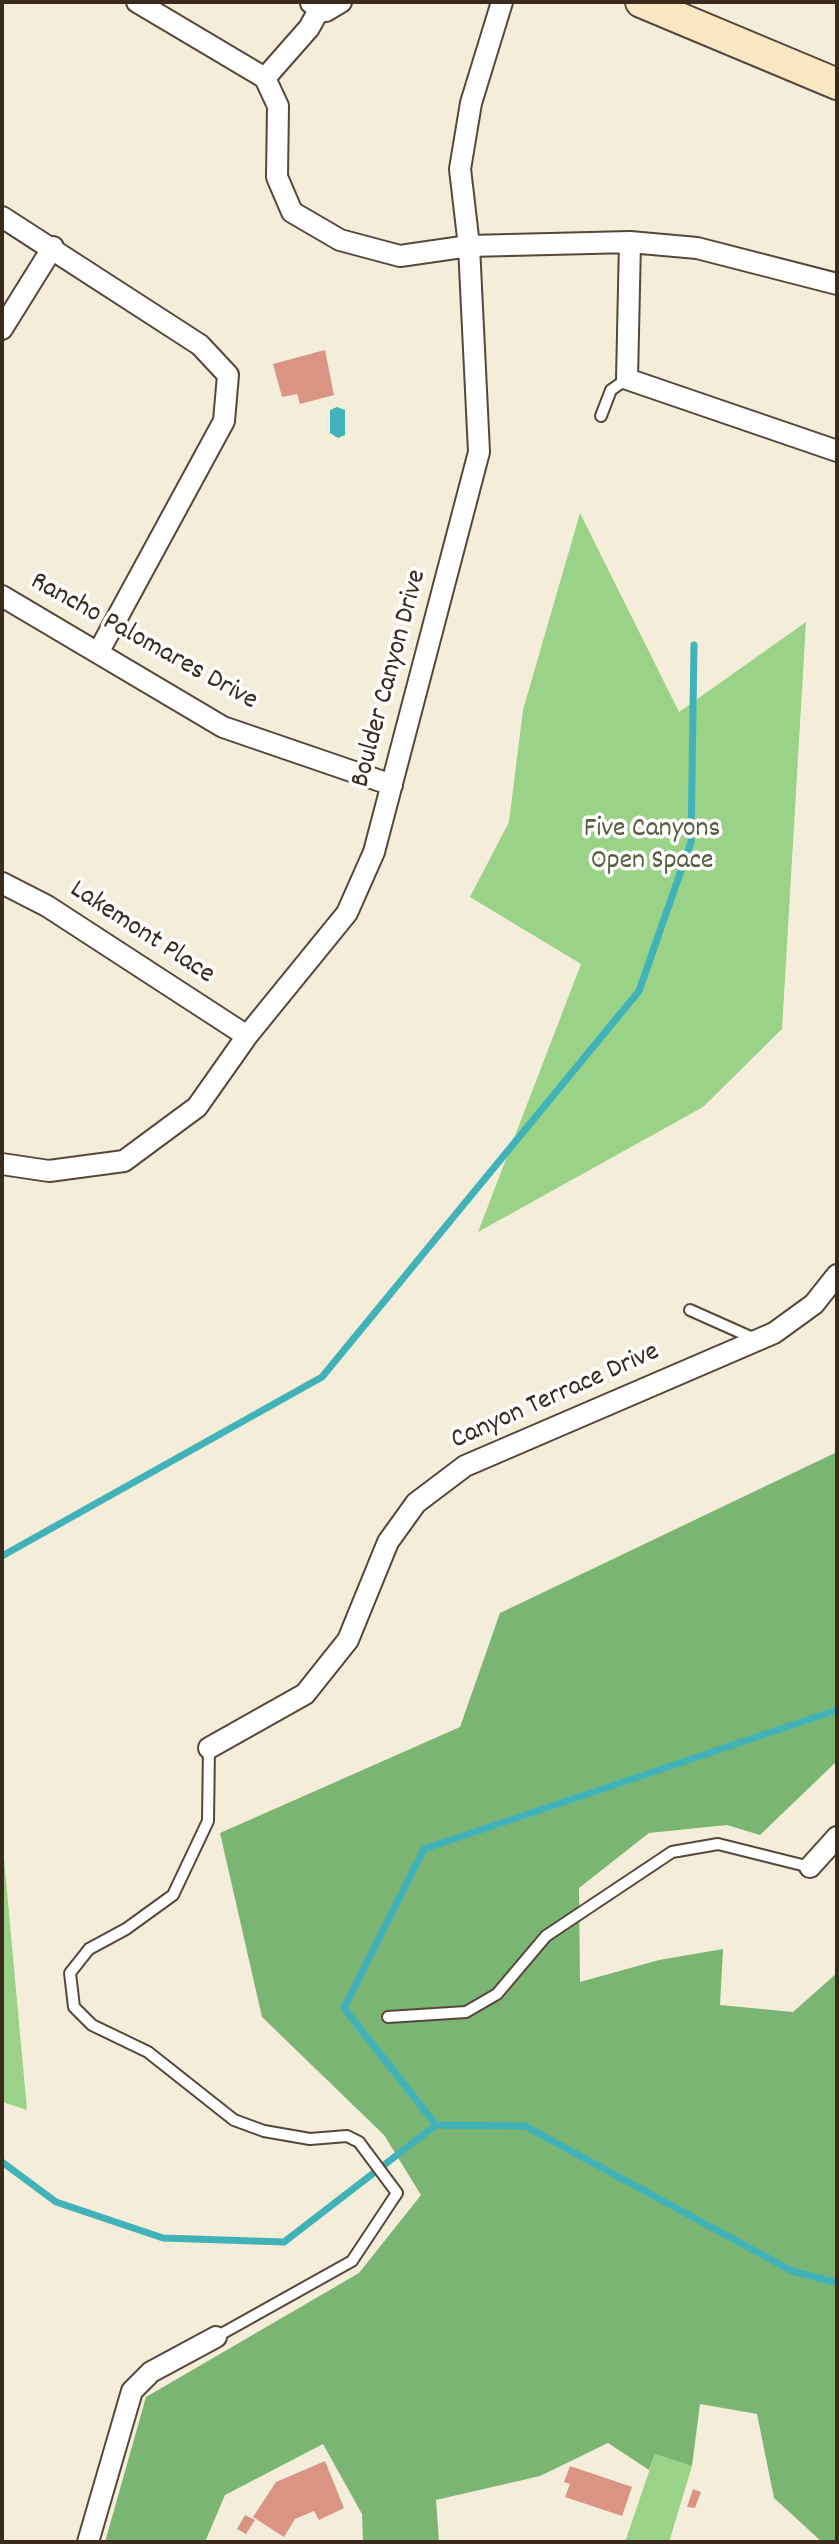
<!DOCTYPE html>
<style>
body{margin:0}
#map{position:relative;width:839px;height:2544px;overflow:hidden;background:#f4edd9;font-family:Dekko,sans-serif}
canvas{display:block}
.frame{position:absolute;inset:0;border:4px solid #3b2a1e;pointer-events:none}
</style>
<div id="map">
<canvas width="839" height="2544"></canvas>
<div class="frame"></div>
</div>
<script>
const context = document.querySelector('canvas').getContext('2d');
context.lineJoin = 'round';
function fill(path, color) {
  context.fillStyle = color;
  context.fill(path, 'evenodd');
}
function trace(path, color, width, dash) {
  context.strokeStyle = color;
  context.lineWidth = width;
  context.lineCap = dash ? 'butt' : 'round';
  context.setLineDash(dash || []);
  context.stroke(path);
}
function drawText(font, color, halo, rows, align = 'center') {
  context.font = font + ' Dekko,sans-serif';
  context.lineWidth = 7;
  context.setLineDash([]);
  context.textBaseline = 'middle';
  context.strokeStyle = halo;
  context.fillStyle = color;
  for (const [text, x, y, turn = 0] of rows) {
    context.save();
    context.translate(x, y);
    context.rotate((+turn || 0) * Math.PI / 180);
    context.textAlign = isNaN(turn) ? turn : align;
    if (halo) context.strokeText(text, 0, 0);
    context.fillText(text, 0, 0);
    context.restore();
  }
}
const green = new Path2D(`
 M580,513L679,712L806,622L782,1029L703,1107L478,1232L581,964L470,897L509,822L523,710Z
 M2,1837L27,2110L2,2102Z
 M655,2454L692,2466L669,2542H625Z`);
const forest = new Path2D(`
 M837,1452V1761L760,1835L727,1825L649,1833L579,1888L580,1982L659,1960L723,1949L720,2005L793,2012L837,1973V2542H822L774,2498L757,2414L700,2404L692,2466L655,2454L649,2470L608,2443L540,2476L436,2500L439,2542H363L362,2514L323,2444L225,2495L205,2542H105L146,2397L359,2273L421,2195L384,2135L262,2017L220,1833L460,1727L500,1613Z`);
const water = new Path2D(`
 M337,407L345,410V435L338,438L330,433V410Z`);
const stream = new Path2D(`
 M2,1556L322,1377L639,991L691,842L694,645
 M436,2125L344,2008L424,1849L837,1710
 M2,2162L56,2202L163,2238L284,2242L436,2125L525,2126L792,2271L837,2283`);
const building = new Path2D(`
 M325,350L334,395L300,404L297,394L282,397L273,364Z
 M325,2461L344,2508L319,2520L314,2511L295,2519L284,2537L253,2517L276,2482Z
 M570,2466L632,2487L622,2516L565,2497L570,2484L564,2482Z
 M693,2489L701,2492L695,2508L687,2507Z
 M245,2515L255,2520L246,2534L237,2529Z`);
const service = new Path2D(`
 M601,416L611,390L627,379
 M690,1310L755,1339
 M209,1748L208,1821L173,1895L126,1929L89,1949L70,1973L74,2007L92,2025L148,2052L234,2120L264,2131L310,2139L347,2136L359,2142L397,2193L352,2261L216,2337
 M388,2017L466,2012L497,1994L546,1936L672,1852L718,1844L810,1867`);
const minor = new Path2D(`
 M137,2L265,78L278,106L277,177L292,212L340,240L400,256L469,246L630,242L697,248L837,284
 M311,3L326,11L341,2
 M265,78L309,28L319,10
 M2,217L200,345L228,375L224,421L99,651
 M630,242L627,379L837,451
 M2,329L53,247
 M2,596L223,727L392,785
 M2,883L47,906L247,1036
 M2,1164L49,1171L124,1161L197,1107L247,1036L347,913L374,852L479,452L469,246L460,169L471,103L502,2
 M209,1748L305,1694L348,1640L388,1542L416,1503L465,1466L774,1333L814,1304L837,1275
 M810,1867L837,1837
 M88,2542L132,2391L151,2372L216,2337`);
const secondary = new Path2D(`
 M641,2L837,84`);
const streetNames = [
 ["Rancho Palomares Drive",143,643,29],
 ["Boulder Canyon Drive",391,679,-75],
 ["Lakemont Place",141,934,33],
 ["Canyon Terrace Drive",556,1398,-24]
];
const parkNames = [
 ["Five Canyons",652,831],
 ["Open Space",652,863]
];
fill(green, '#9ad387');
fill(forest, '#7bb574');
fill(water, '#42b2b9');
trace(stream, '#42b2b9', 7);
fill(building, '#d99484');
trace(service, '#57473a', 14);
trace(minor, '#57473a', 24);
trace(secondary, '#57473a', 34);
trace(service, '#fff', 10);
trace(minor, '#fff', 20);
trace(secondary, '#fae7c3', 30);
drawText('28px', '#3b2a1e', '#fff', streetNames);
drawText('28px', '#585d3e', '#fff', parkNames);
</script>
